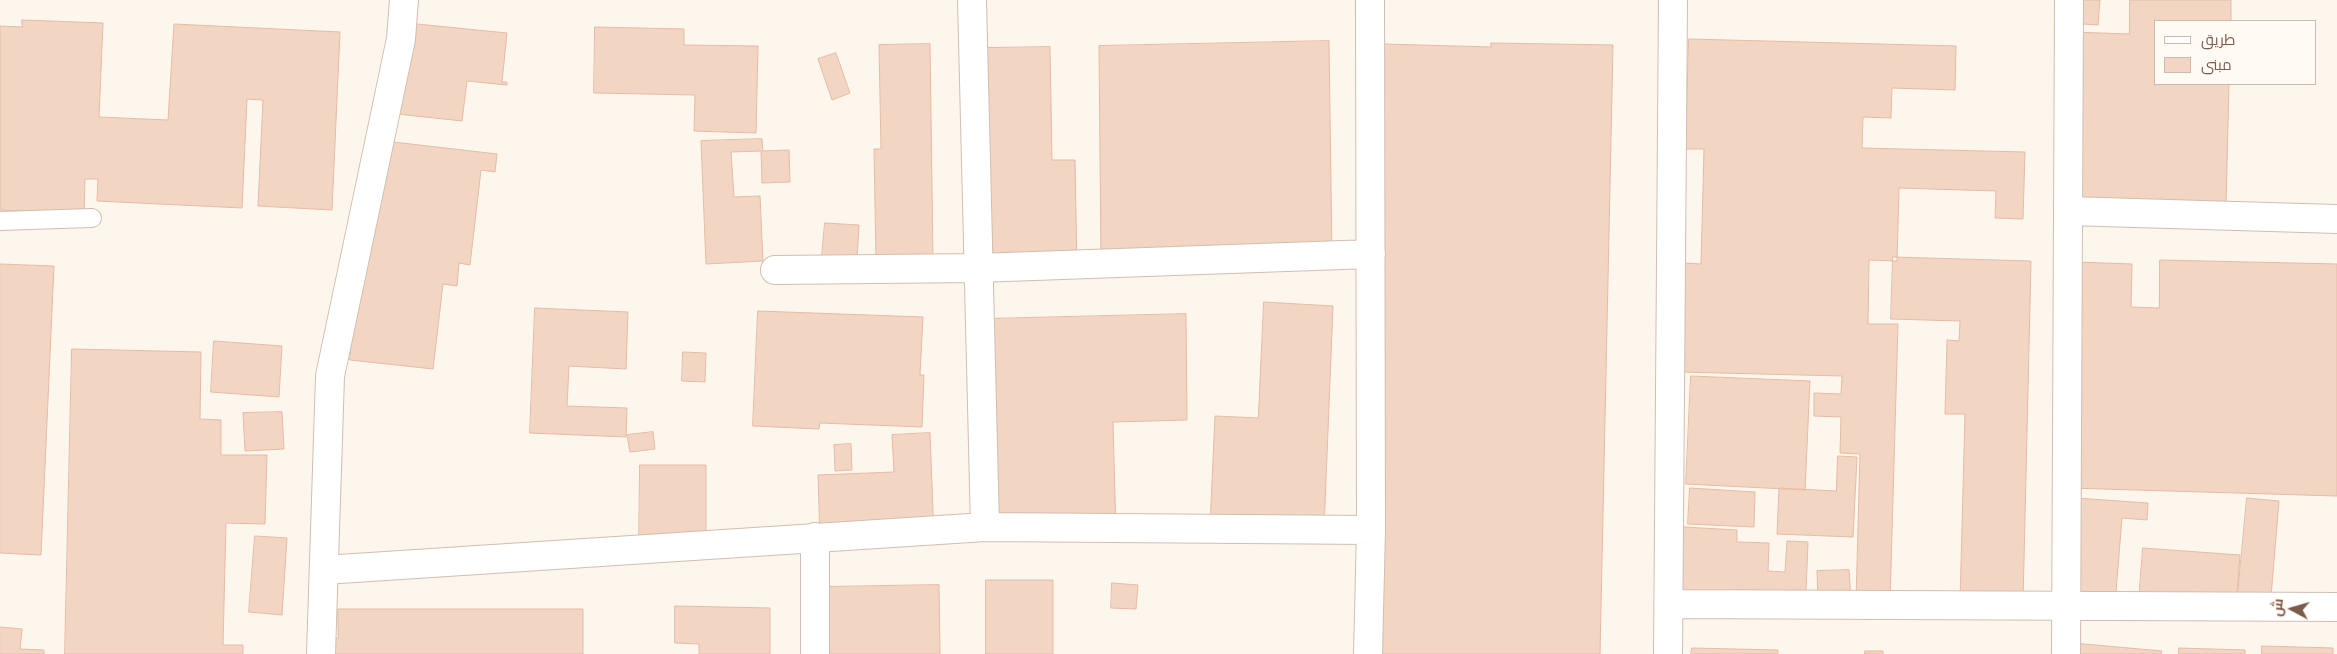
<!DOCTYPE html>
<meta charset="utf-8">
<style>
body{margin:0}
#map{position:relative;width:2337px;height:654px;overflow:hidden;background:#fdf6ec;font-family:Barlow,Cairo,sans-serif}
canvas{display:block}
.legend{position:absolute;left:2154px;top:20px;width:162px;height:65px;box-sizing:border-box;background:#fffaf3;border:1px solid #cabbb1;margin:0;padding:6px 9px;list-style:none;font-size:15px;color:#7a5c4d}
.legend li{display:flex;align-items:center;gap:10px;height:25px}
.legend b{width:25px;border:1px solid #cabbb1}
.north{position:absolute;left:2267px;top:584px;width:50px;height:50px;-webkit-text-stroke:4px #fffaf3;paint-order:stroke;rotate:276deg;font-size:14px;font-weight:700;line-height:20px;text-align:center;color:#7a5c4d}
.north::after{content:'';display:block;margin:auto;width:18px;height:22px;background:#7a5c4d;clip-path:polygon(50% 0,100% 100%,50% 72%,0 100%)}
</style>
<div id="map">
<canvas width="2337" height="654"></canvas>
<ul class="legend">
<li><b style="height:6px;background:#fff"></b>طريق</li>
<li><b style="height:14px;background:#f3d5c3"></b>مبنى</li>
</ul>
<div class="north">ش</div>
</div>
<script>
const context = document.querySelector('canvas').getContext('2d');
context.lineJoin = 'round';
function fill(path, color) {
  context.fillStyle = color;
  context.fill(path, 'evenodd');
}
function trace(path, color, width, dash) {
  context.strokeStyle = color;
  context.lineWidth = width;
  context.lineCap = dash ? 'butt' : 'round';
  context.setLineDash(dash || []);
  context.stroke(path);
}
const building = new Path2D(`
 M2071,0H2100L2098,25L2069,23Z
 M2130,0H2231V21H2156V84H2229L2226,205L2066,200L2071,32L2129,34Z
 M22,20L103,23L99,117L168,120L174,24L340,32L332,210L258,206L263,100L247,99L242,208L97,201L98,179H85L84,214L0,210V26L22,27Z
 M397,22L507,33L502,82H507V85L467,81L462,121L388,113Z
 M595,27L684,29V45L758,46L756,133L694,131L695,95L594,93Z
 M1689,39L1956,46L1955,90L1892,88L1891,118L1863,117L1862,148L2025,152L2023,219L1995,218L1996,191L1899,188L1897,261L1869,260L1868,324H1898L1890,602L1856,601L1860,454L1840,453L1841,417L1814,416V393L1841,394L1842,376L1680,372L1683,263L1701,264L1704,149H1686Z
 M1329,41L1332,258L1101,260L1099,46Z
 M1491,43L1613,45L1600,654H1372L1384,44L1491,47Z
 M930,44L933,258L876,260L874,149H881L879,45Z
 M1050,47L1052,160H1075L1077,270L991,272L987,48Z
 M836,53L850,93L832,100L818,59Z
 M762,139L763,151L789,150L790,182L762,183L761,151L731,152L734,197L760,196L763,261L706,264L701,141Z
 M376,140L497,154L495,172L481,170L470,265L459,263L457,286L443,284L433,369L350,360Z
 M825,223L859,225L857,259L822,256Z
 M1893,257L2031,261L2023,603L1960,602L1965,414H1945L1947,340L1959,341L1960,321L1891,319Z
 M2160,260L2337,264V496L2069,488L2076,262L2132,264L2131,307L2159,308Z
 M0,264L54,266L41,555L0,553Z
 M1264,302L1333,306L1324,530L1210,525L1215,416L1258,418Z
 M535,308L628,312L626,369L569,366L567,406L627,408L626,437L530,433Z
 M758,311L923,317L920,375H924L922,427L820,423L819,429L753,426Z
 M1186,314L1187,420L1113,422L1116,534L990,537L984,319Z
 M214,341L282,346L279,397L211,392Z
 M72,349L201,352L200,419L221,420V455H267L265,524L226,523L223,645H243V654H65Z
 M683,352L706,353L705,382L682,381Z
 M1691,376L1810,381L1805,490L1686,484Z
 M282,412L284,449L245,451L243,413Z
 M653,432L655,449L630,452L627,435Z
 M930,433L934,537L820,541L818,475L894,472L892,435Z
 M851,444L852,470L835,471L834,445Z
 M1838,456L1857,457L1853,537L1777,534L1779,488L1836,491Z
 M640,465H706V545H639Z
 M1690,488L1755,492L1754,527L1688,524Z
 M2076,498L2148,503L2147,520L2122,518L2115,604L2068,601Z
 M2247,498L2279,501L2271,597L2238,594Z
 M1684,527L1737,530V542L1769,543L1768,571L1785,572L1787,541L1808,542L1806,591L1790,590L1789,605L1680,598Z
 M255,536L287,538L282,615L249,612Z
 M2143,548L2240,555L2236,607L2139,600Z
 M1849,570L1851,599L1818,601L1817,571Z
 M986,580H1053V654H986Z
 M1112,583L1138,585L1136,609L1111,608Z
 M939,585L940,654H824L823,587Z
 M675,606L770,608V654H699V644L675,643Z
 M338,609H583V654H332V639L338,638Z
 M0,627L22,629L20,649L44,650V654H0Z
 M2073,643L2162,651L2161,654H2072Z
 M2262,646L2333,648V654H2262Z
 M1692,648L1778,650V654H1691Z
 M2179,648L2245,650V654H2179Z
 M1865,651H1883V654H1865Z`);
const service = new Path2D(`
 M0,221L92,218`);
const minor = new Path2D(`
 M972,0L985,527
 M2068,211L2337,219
 M775,270L978,268L1371,254
 M324,570L985,527L1371,530
 M1669,604L2337,607
 M321,654L330,376L401,39L404,0
 M815,654V537
 M1368,654L1371,530L1370,0
 M1668,654L1673,0
 M2066,654L2069,0`);
fill(building, '#f3d5c3');
trace(building, '#e6bba3', 1);
trace(service, '#d1beb0', 20);
trace(minor, '#d1beb0', 30);
trace(service, '#fff', 18);
trace(minor, '#fff', 28);
</script>
